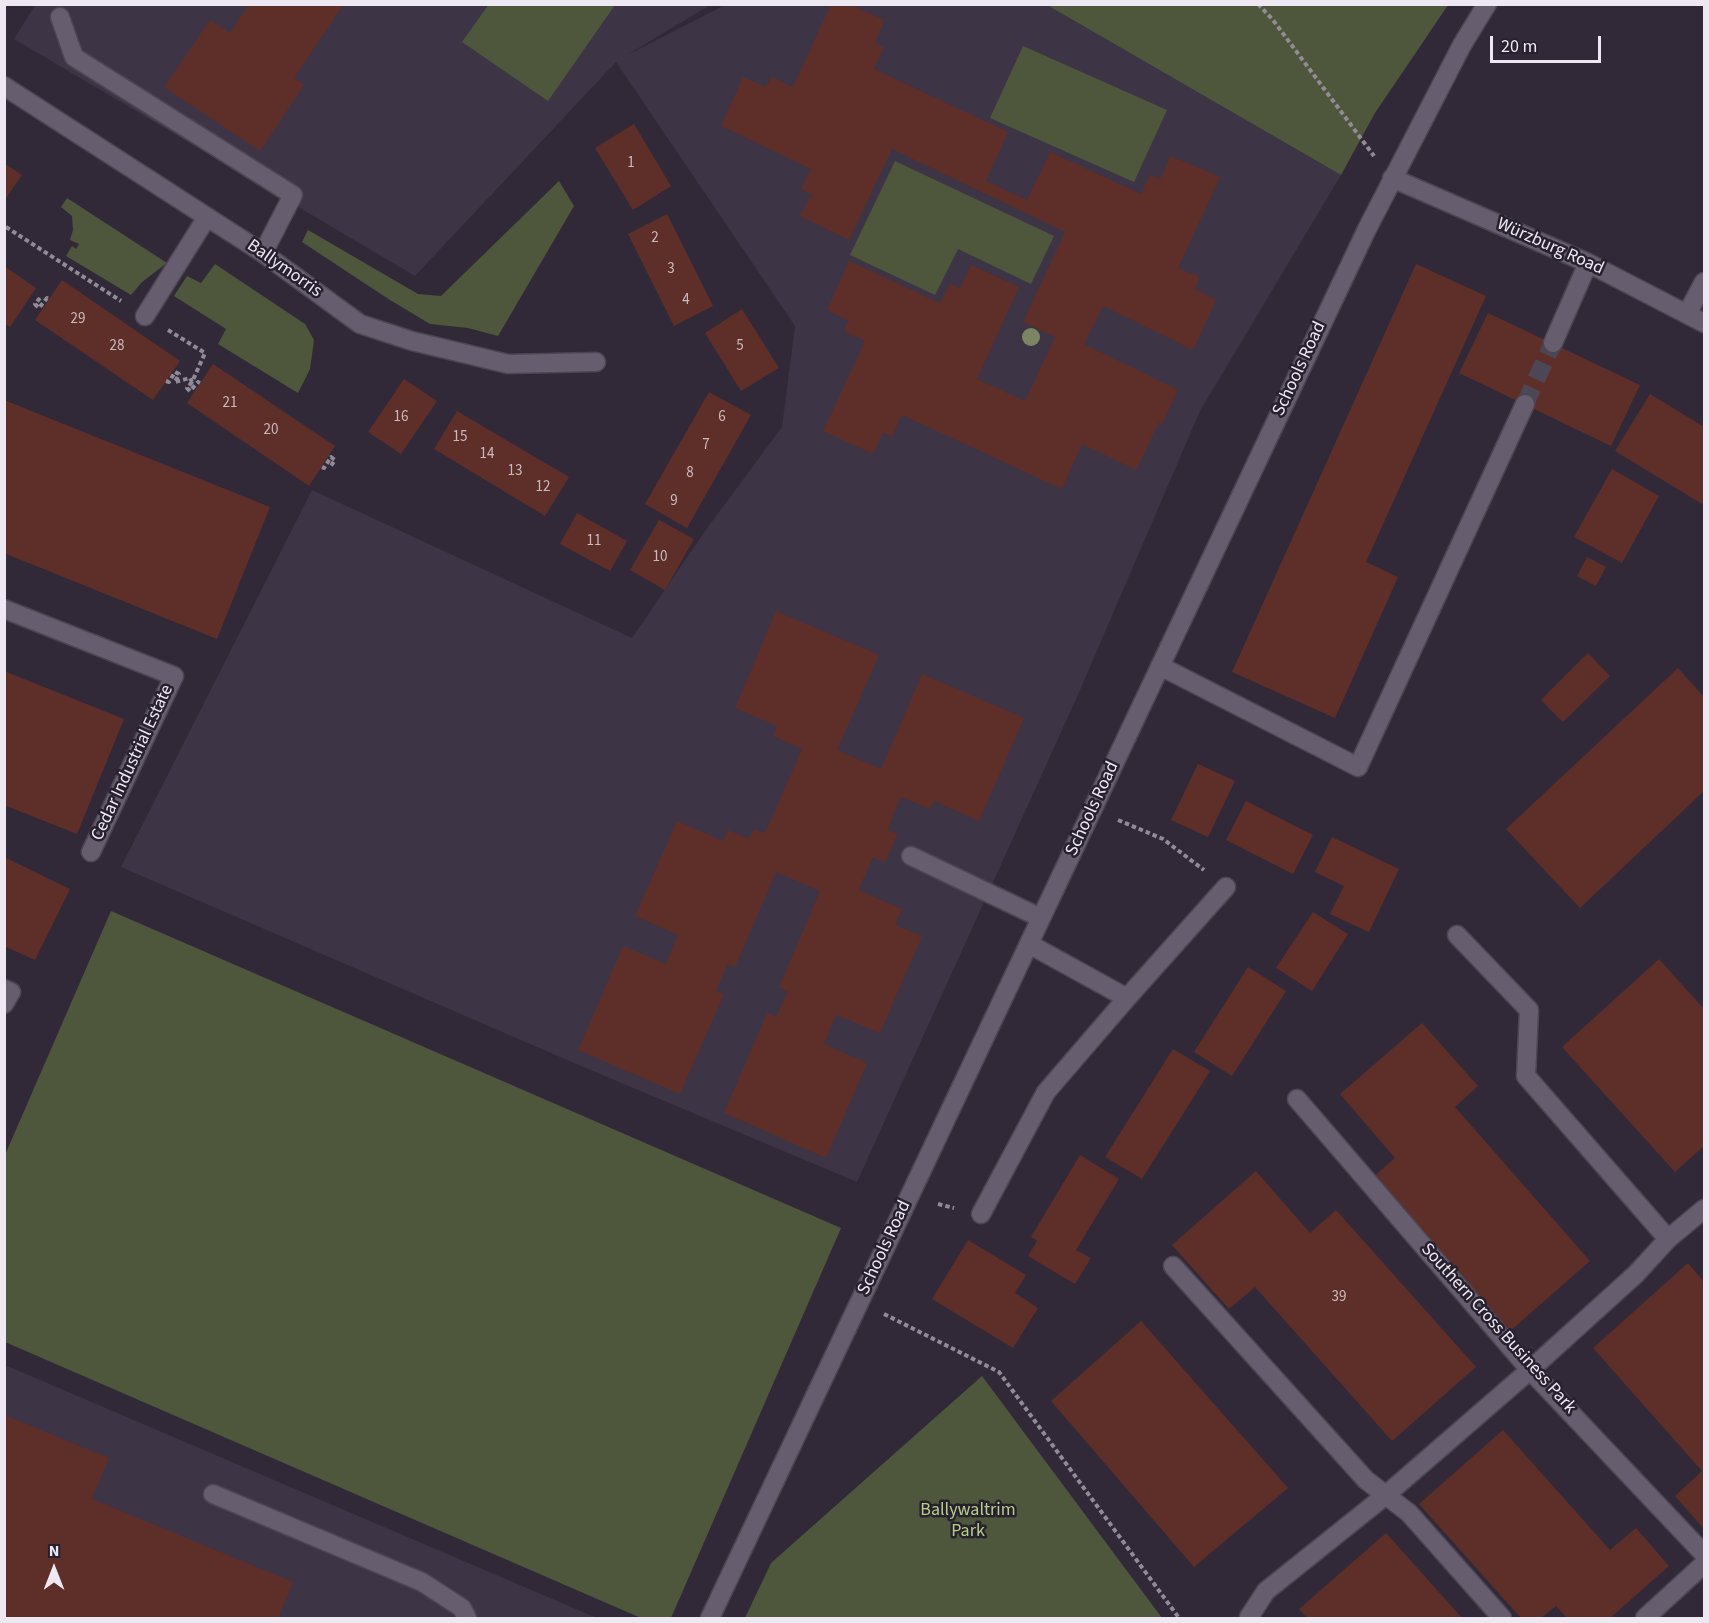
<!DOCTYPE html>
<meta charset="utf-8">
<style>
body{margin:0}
#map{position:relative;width:1709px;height:1623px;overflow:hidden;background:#312938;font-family:"Source Sans 3",sans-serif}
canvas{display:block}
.frame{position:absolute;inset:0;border:6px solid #ede8f2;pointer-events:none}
.north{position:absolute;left:24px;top:1539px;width:60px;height:60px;-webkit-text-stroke:4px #27202e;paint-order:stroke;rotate:0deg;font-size:16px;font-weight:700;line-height:24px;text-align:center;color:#ede8f2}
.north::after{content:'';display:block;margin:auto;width:21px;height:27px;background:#ede8f2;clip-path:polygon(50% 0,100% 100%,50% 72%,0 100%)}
.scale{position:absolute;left:1490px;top:36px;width:111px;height:27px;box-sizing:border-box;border:3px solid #ede8f2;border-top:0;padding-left:8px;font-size:18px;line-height:21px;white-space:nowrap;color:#ede8f2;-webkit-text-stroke:4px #27202e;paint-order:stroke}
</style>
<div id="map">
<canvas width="1709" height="1623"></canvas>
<div class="frame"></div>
<div class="north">N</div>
<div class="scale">20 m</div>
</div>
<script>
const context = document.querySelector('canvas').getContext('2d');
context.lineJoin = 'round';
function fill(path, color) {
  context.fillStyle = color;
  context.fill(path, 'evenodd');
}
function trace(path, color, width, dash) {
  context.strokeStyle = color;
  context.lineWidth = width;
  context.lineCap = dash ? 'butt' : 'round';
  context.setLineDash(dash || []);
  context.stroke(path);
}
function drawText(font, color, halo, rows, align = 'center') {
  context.font = font + ' "Source Sans 3",sans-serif';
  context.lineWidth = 5;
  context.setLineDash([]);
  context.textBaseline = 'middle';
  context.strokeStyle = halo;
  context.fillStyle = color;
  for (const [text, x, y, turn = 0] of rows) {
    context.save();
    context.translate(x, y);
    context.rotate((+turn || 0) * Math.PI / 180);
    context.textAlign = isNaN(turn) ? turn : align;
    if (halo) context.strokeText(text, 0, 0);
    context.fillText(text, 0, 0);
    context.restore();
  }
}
const education = new Path2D(`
 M36,4L710,5L627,55L725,5H1047L1341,175L1200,411L1077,697L857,1182L574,1063L121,867L312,490L632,638L705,531L782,427L795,326L616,62L415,276L14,39Z
 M5,1365L597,1618H5Z`);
const green = new Path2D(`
 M489,4H615V5L548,101L462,42Z
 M1047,5L1448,4V5L1375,113L1341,175Z
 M1023,46L1167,110L1134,182L990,118Z
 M895,161L1054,236L1031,284L958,249L935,295L850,255Z
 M559,181L574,206L498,336L468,328L430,324L390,300L302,242L308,230L418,294L441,296Z
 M67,198L167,263L142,282L131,295L66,256L72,246L76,249L79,244L70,240L73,230L72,216L61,207Z
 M215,264L305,324L314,340L310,369L298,393L218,344L226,329L174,296L187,276L201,283Z
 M111,911L841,1228L671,1618H641L5,1342V1155Z
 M982,1376L1162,1618H745L771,1563Z`);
const building = new Path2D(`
 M249,4H344L294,78L304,85L260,151L164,87L210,20L230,33Z
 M831,4H850L884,20L875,43L884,47L874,69L1008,132L986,181L1027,200L1050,152L1141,194L1150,174L1160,179L1171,156L1220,177L1178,268L1200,277L1195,289L1216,300L1193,350L1103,306L1084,344L1178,390L1162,424L1159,422L1136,470L1082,444L1062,489L902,415L892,436L883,433L873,454L823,431L865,341L844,331L849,321L827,310L849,261L940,303L950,284L960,288L971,265L1019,287L977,379L1025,401L1055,337L1023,322L1065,232L892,149L849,240L800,216L811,194L801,189L811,169L721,126L743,77L766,87L772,77L793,87Z
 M634,124L671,186L633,210L595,148Z
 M4,163L22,175L4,201Z
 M667,214L713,306L674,326L628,234Z
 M1416,264L1486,296L1366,562L1398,577L1335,718L1232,672Z
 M4,266L36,288L10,327L4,323Z
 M62,280L180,361L153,400L35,320Z
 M742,309L779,368L741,391L705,333Z
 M1488,313L1640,385L1611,446L1459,373Z
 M213,364L335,446L309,486L187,403Z
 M404,379L437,401L401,454L368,432Z
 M709,392L751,415L687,528L645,504Z
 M1650,394L1704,427V499L1702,504L1615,451Z
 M4,400L270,507L217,639L4,553Z
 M457,411L569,477L545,516L434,449Z
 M1612,469L1659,496L1622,563L1574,537Z
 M577,513L627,541L610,571L560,544Z
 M659,520L694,539L665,590L630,570Z
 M1587,557L1606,567L1596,586L1577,576Z
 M776,611L879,655L837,750L881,769L922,674L1024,718L979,821L934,801L930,809L901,797L887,830L898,834L885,862L873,858L858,890L902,909L895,925L922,936L880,1033L836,1015L824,1044L867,1063L826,1158L724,1113L767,1013L776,1017L788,991L779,987L820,891L776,872L735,967L728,964L716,991L724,994L680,1094L578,1050L623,946L666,964L678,935L635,916L677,821L723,841L728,830L749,839L754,829L765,833L802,749L773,736L777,726L735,708Z
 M1588,653L1610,676L1563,722L1541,700Z
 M1678,668L1704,697V791L1580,908L1506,829Z
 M4,671L124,719L77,834L4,805Z
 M1198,764L1235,781L1208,837L1171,820Z
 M1246,801L1313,835L1293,874L1226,840Z
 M1332,837L1399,869L1369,932L1330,914L1344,886L1315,872Z
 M4,857L70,889L35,960L4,946Z
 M1313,912L1348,934L1312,991L1276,968Z
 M1659,959L1704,1009V1146L1675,1172L1562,1047Z
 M1248,967L1286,991L1232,1076L1194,1052Z
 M1422,1023L1478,1086L1455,1107L1590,1261L1509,1332L1373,1177L1395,1158L1340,1094Z
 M1173,1049L1210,1071L1142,1179L1105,1157Z
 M1080,1155L1119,1179L1076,1250L1091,1258L1075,1284L1028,1256L1037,1241L1031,1237Z
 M1256,1171L1310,1233L1336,1210L1476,1367L1392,1441L1255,1287L1229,1309L1172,1245Z
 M968,1240L1026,1275L1015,1293L1038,1308L1013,1348L932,1299Z
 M1688,1263L1704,1282V1529L1675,1496L1702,1471L1593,1348Z
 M1141,1321L1288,1488L1194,1567L1051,1401Z
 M4,1415L109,1458L92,1499L293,1582L278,1618H4Z
 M1503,1430L1610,1550L1636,1528L1669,1566L1610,1618H1567L1556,1606L1541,1618H1521L1419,1504Z
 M1386,1533L1462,1618H1307L1299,1609Z`);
const minorTunnel = new Path2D(`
 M1525,404L1553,343`);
const path = new Path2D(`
 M1258,4L1273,20L1374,156
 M6,227L121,301
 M40,298L35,304L39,308L47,298L49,300
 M168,330L205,353L192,382L190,378L175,382
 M166,381L169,382L175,372L179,374L175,382
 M192,382L187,388L190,391L198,382L200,383
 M322,467L324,468L331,457L335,460L330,467
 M1118,820L1163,839L1204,870
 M938,1204L954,1208
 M884,1314L999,1372L1179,1618`);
const minor = new Path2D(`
 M60,17L74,57L293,195L263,253
 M4,86L263,253L360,324L412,341L508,364L596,362
 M1392,178L1588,263L1704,323
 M1687,314L1704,282
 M145,316L207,217
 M1553,343L1588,263
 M4,609L174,676L91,852
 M1160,666L1358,767L1525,404
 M911,856L1041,918
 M1457,935L1529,1010L1526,1076L1668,1239
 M1029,944L1127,998L1226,887
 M4,989L11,992L4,1004
 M1297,1099L1530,1370L1704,1554
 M981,1214L1046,1092L1127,998
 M1173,1266L1366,1480L1409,1513L1502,1618
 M213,1494L422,1582L462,1608L467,1618
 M710,1618L1367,229L1462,45L1487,4
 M1250,1618L1249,1617L1266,1591L1386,1495L1530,1370L1636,1274L1668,1239L1704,1209
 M1645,1618L1704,1564`);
const trees = [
 [1031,337]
];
const numberNames = [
 ["1",631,164],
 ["2",655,239],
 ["3",671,270],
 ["4",686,301],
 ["29",78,320],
 ["28",117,347],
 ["5",740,347],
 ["21",230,404],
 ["16",401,418],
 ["6",722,418],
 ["20",271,431],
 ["15",460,438],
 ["7",706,446],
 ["14",487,455],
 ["13",515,472],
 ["8",690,474],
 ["12",543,488],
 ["9",674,502],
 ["11",594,542],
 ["10",660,558],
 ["39",1339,1298]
];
const streetNames = [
 ["Würzburg Road",1550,247,24],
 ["Ballymorris",284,269,35],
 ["Schools Road",1300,369,-65],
 ["Cedar Industrial Estate",133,763,-65],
 ["Schools Road",1093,809,-65],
 ["Schools Road",885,1248,-65],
 ["Southern Cross Business Park",1498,1329,48]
];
const parkNames = [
 ["Ballywaltrim",968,1511],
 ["Park",968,1532]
];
fill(education, '#3d3445');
fill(green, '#4e573b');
fill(building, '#5e2f28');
trace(minorTunnel, '#4d4654', 18, [18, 9]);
trace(minor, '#4c4552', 21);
trace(path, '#918a97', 4, [4.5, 3]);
trace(minor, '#665d6e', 18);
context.fillStyle = '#7b8563';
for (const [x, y] of trees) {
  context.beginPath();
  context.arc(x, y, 9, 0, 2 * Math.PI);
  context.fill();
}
drawText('15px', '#c9bac0', null, numberNames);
drawText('18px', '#ede8f2', '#27202e', streetNames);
drawText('18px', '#b8d087', '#27202e', parkNames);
</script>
